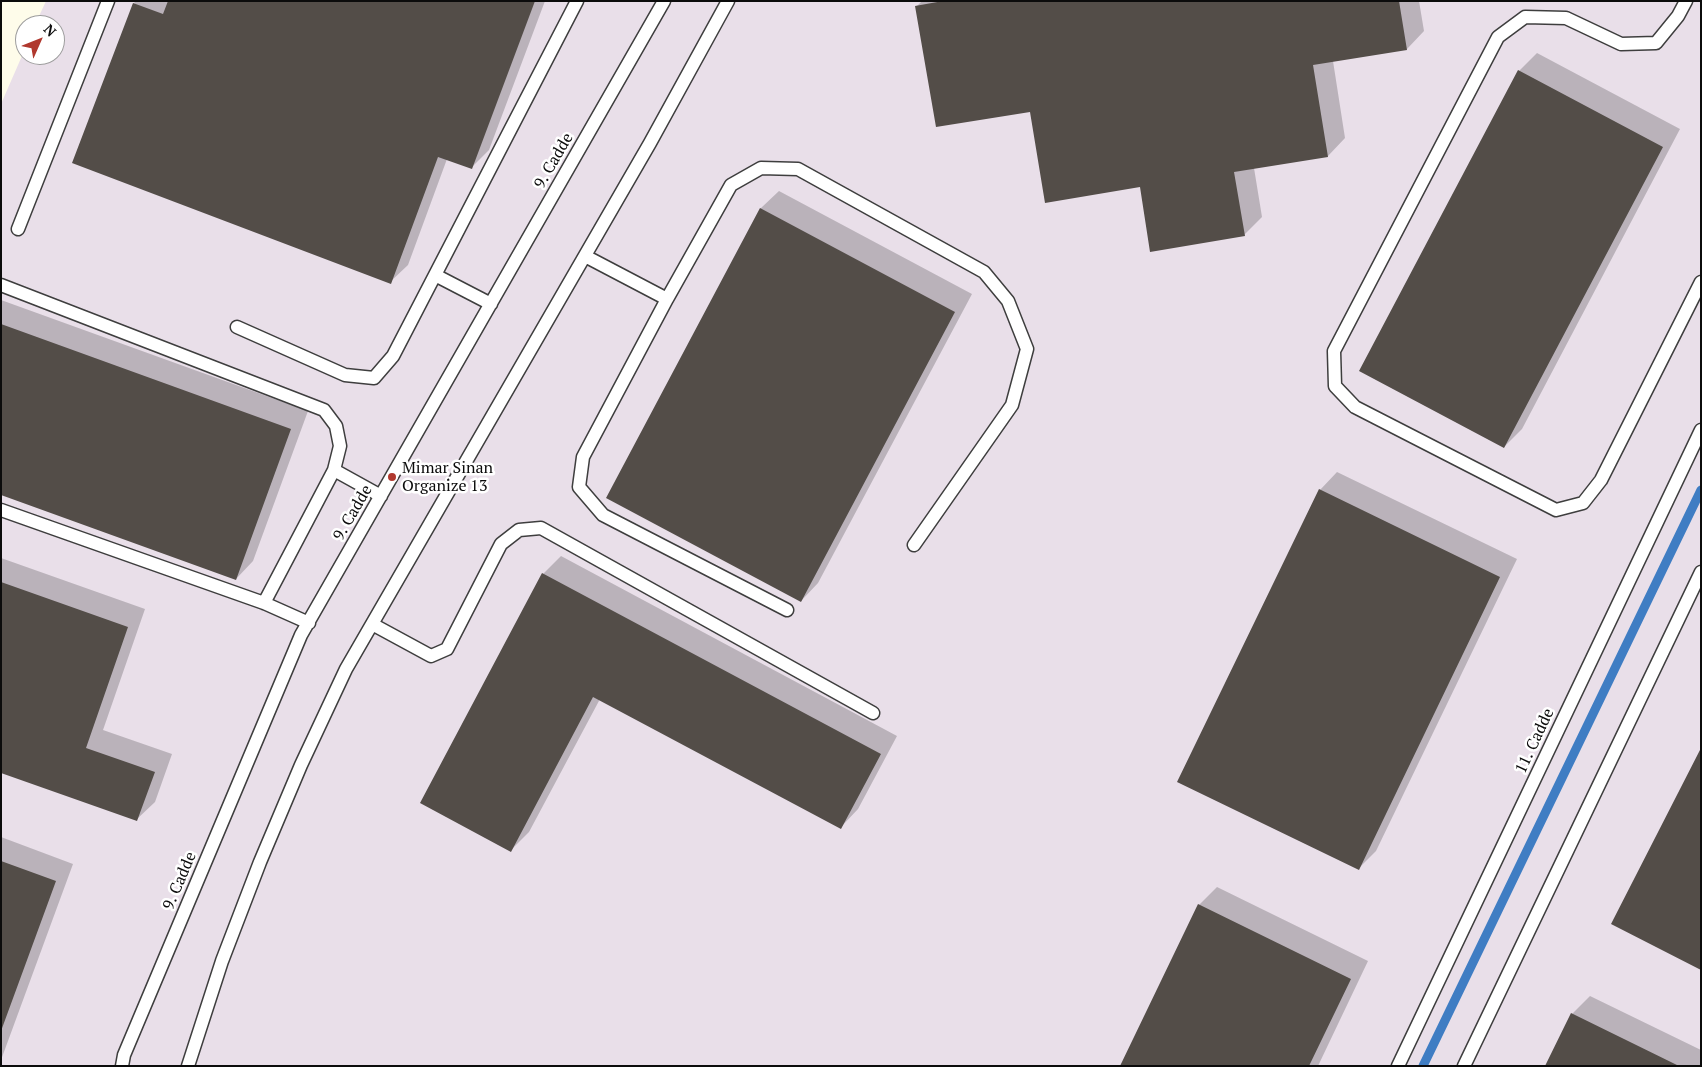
<!DOCTYPE html>
<style>
body{margin:0}
#map{position:relative;width:1702px;height:1067px;overflow:hidden;background:#fefcea;font-family:"PT Serif",serif}
canvas{display:block}
.frame{position:absolute;inset:0;border:2px solid #0b0b0b;pointer-events:none}
.north{position:absolute;left:15px;top:15px;width:50px;height:50px;box-sizing:border-box;background:#fff;border:1px solid #9d9d9d;border-radius:50%;rotate:46deg;font-size:14px;font-weight:700;line-height:20px;text-align:center;color:#0b0b0b}
.north::after{content:'';display:block;margin:auto;width:18px;height:22px;background:#b0382e;clip-path:polygon(50% 0,100% 100%,50% 72%,0 100%)}
</style>
<div id="map">
<canvas width="1702" height="1067"></canvas>
<div class="frame"></div>
<div class="north">N</div>
</div>
<script>
const context = document.querySelector('canvas').getContext('2d');
context.lineJoin = 'round';
function fill(path, color) {
  context.fillStyle = color;
  context.fill(path, 'evenodd');
}
function trace(path, color, width, dash) {
  context.strokeStyle = color;
  context.lineWidth = width;
  context.lineCap = dash ? 'butt' : 'round';
  context.setLineDash(dash || []);
  context.stroke(path);
}
function drawText(font, color, halo, rows, align = 'center') {
  context.font = font + ' "PT Serif",serif';
  context.lineWidth = 5;
  context.setLineDash([]);
  context.textBaseline = 'middle';
  context.strokeStyle = halo;
  context.fillStyle = color;
  for (const [text, x, y, turn = 0] of rows) {
    context.save();
    context.translate(x, y);
    context.rotate((+turn || 0) * Math.PI / 180);
    context.textAlign = isNaN(turn) ? turn : align;
    if (halo) context.strokeText(text, 0, 0);
    context.fillText(text, 0, 0);
    context.restore();
  }
}
const industrial = new Path2D(`
 M46,1H1701V1066H1V104L25,49V55H55V25H35Z`);
const shadow = new Path2D(`
 M136,1H545L489,150L471,168L447,159L408,265L390,282L134,3Z
 M922,1H1419L1424,31L1407,49L1333,61L1345,138L1328,156L1254,168L1262,217L1244,235L1141,186L1031,110L917,6Z
 M1537,53L1680,129L1522,429L1504,447L1519,71Z
 M779,191L972,294L818,583L801,601L608,498L761,208Z
 M1,300L308,411L253,561L236,579L1,494Z
 M1337,472L1517,559L1376,851L1358,869L1320,490Z
 M561,556L897,736L858,809L841,827L600,699L529,832L511,850L543,574Z
 M1,558L145,609L103,730L172,754L155,802L137,819L1,771Z
 M1,837L73,864L1,1060Z
 M1217,887L1368,961L1318,1066H1121L1199,905Z
 M1590,996L1701,1050V1066H1547L1572,1014Z`);
const stream = new Path2D(`
 M1423,1066L1701,490`);
const building = new Path2D(`
 M168,1H535L472,169L438,157L391,284L72,163L133,3L163,14Z
 M943,1H1399L1407,50L1313,65L1328,157L1234,172L1245,236L1150,252L1140,187L1045,203L1030,112L936,127L915,6Z
 M1518,70L1663,147L1504,448L1359,371Z
 M760,208L955,312L801,602L606,498Z
 M1,324L291,429L236,580L1,495Z
 M1319,489L1500,577L1359,870L1177,782Z
 M542,573L881,754L841,829L593,697L511,852L420,803Z
 M1,582L128,627L86,748L155,772L137,821L1,773Z
 M1701,748V970L1611,924Z
 M1,861L56,881L1,1031Z
 M1198,904L1351,979L1309,1066H1120Z
 M1571,1013L1679,1066H1545Z`);
const lane = new Path2D(`
 M1686,1L1678,16L1656,43L1621,44L1566,18L1525,17L1498,37L1334,351L1335,386L1355,407L1556,510L1583,503L1601,480L1701,282
 M18,229L108,1
 M585,256L667,299
 M435,275L491,304
 M1,285L324,410L336,426L340,446L334,470L264,603
 M237,327L345,375L374,378L393,356L577,1
 M334,470L381,496
 M1,510L264,603L309,623
 M787,610L603,515L579,487L583,457L667,299L731,185L761,168L798,169L984,272L1008,301L1027,349L1012,405L914,545
 M372,624L431,656L447,649L501,544L519,530L541,528L873,713
 M122,1066L124,1055L301,635L664,1
 M188,1066L222,961L260,862L301,765L346,669L650,143L728,1
 M1398,1066L1701,430
 M1464,1066L1701,572`);
const markers = [
 [392,477,5,"#b0382e"]
];
const streetNames = [
 ["9. Cadde",554,161,-60],
 ["9. Cadde",353,513,-60],
 ["11. Cadde",1535,741,-65],
 ["9. Cadde",180,881,-67]
];
const poiNames = [
 ["Mimar Sinan",402,468],
 ["Organize 13",402,486]
];
fill(industrial, '#e9dfe9');
fill(shadow, '#0003');
trace(stream, '#3f7dc3', 9);
fill(building, '#534d48');
trace(lane, '#3e3e3e', 15);
trace(lane, '#fff', 12);
for (const [x, y, r, color] of markers) {
  const dot = new Path2D();
  dot.arc(x, y, r, 0, 2 * Math.PI);
  context.fillStyle = color;
  context.fill(dot);
  trace(dot, '#fff', 2);
}
drawText('16px', '#0b0b0b', '#fff', streetNames);
drawText('16px', '#0b0b0b', '#fff', poiNames, 'left');
</script>
